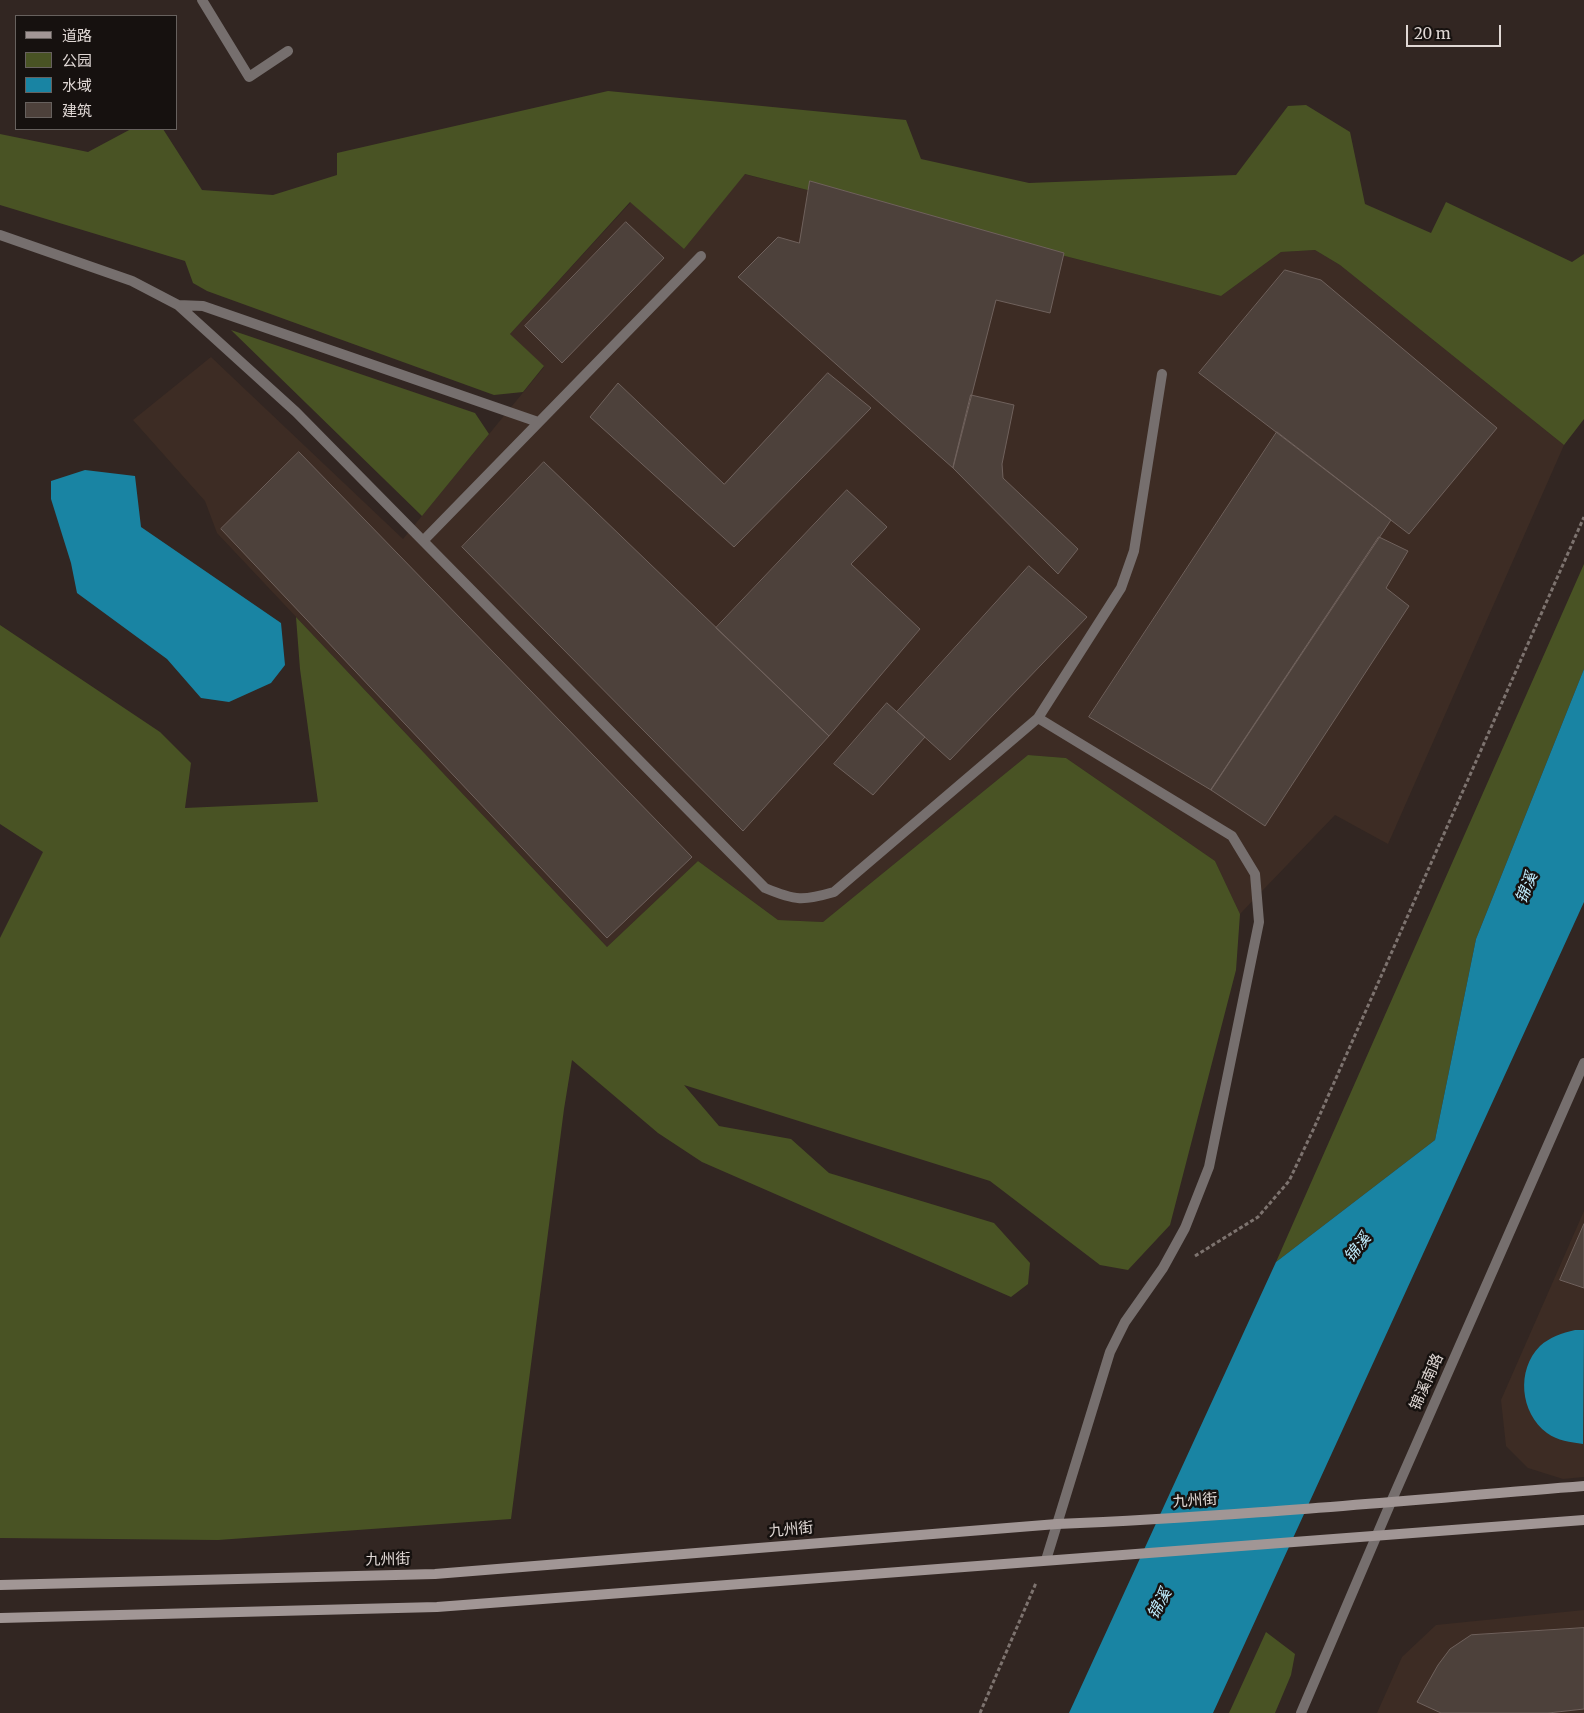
<!DOCTYPE html>
<meta charset="utf-8">
<style>
body{margin:0}
#map{position:relative;width:1584px;height:1713px;overflow:hidden;background:#322622;font-family:Merriweather,"Noto Sans SC",serif}
canvas{display:block}
.legend{position:absolute;left:15px;top:15px;width:162px;height:115px;box-sizing:border-box;background:#16110f;border:1px solid #67615e;margin:0;padding:6px 9px;list-style:none;font-size:15px;color:#e0d8d5}
.legend li{display:flex;align-items:center;gap:10px;height:25px}
.legend b{width:25px;border:1px solid #67615e}
.scale{position:absolute;left:1406px;top:25px;width:95px;height:22px;box-sizing:border-box;border:2px solid #e0d8d5;border-top:0;padding-left:6px;font-size:15px;line-height:18px;white-space:nowrap;color:#e0d8d5;-webkit-text-stroke:4px #16110f;paint-order:stroke}
</style>
<div id="map">
<canvas width="1584" height="1713"></canvas>
<ul class="legend">
<li><b style="height:6px;background:#a19695"></b>道路</li>
<li><b style="height:14px;background:#495324"></b>公园</li>
<li><b style="height:14px;background:#1984a3"></b>水域</li>
<li><b style="height:14px;background:#4d413b"></b>建筑</li>
</ul>
<div class="scale">20 m</div>
</div>
<script>
const context = document.querySelector('canvas').getContext('2d');
context.lineJoin = 'round';
function fill(path, color) {
  context.fillStyle = color;
  context.fill(path, 'evenodd');
}
function trace(path, color, width, dash) {
  context.strokeStyle = color;
  context.lineWidth = width;
  context.lineCap = dash ? 'butt' : 'round';
  context.setLineDash(dash || []);
  context.stroke(path);
}
function drawText(font, color, halo, rows, align = 'center') {
  context.font = font + ' Merriweather,"Noto Sans SC",serif';
  context.lineWidth = 5;
  context.setLineDash([]);
  context.textBaseline = 'middle';
  context.strokeStyle = halo;
  context.fillStyle = color;
  for (const [text, x, y, turn = 0] of rows) {
    context.save();
    context.translate(x, y);
    context.rotate((+turn || 0) * Math.PI / 180);
    context.textAlign = isNaN(turn) ? turn : align;
    if (halo) context.strokeText(text, 0, 0);
    context.fillText(text, 0, 0);
    context.restore();
  }
}
const built = new Path2D(`
 M744,174L1221,296L1281,252L1315,250L1340,265L1564,445L1388,844L1335,815L1240,914L1215,861L1066,758L1028,755L823,922L778,920L698,861L607,947L217,533L205,501L133,420L211,357L403,539L544,367L510,334L631,202L684,249Z
 M1584,1211V1477L1563,1479L1528,1468L1506,1446L1501,1400Z
 M1584,1610V1713H1377L1402,1657L1436,1625Z`);
const green = new Path2D(`
 M608,91L906,120L921,159L1029,183L1236,175L1288,106L1306,105L1350,132L1365,204L1431,233L1446,202L1572,262L1584,254V419L1564,445L1340,265L1315,250L1281,252L1221,296L745,174L684,249L630,202L510,334L544,366L523,392L494,395L207,291L193,283L185,261L0,205V134L88,152L131,129H163L202,190L273,195L337,175V153Z
 M231,330L475,413L489,434L422,516Z
 M1584,564V669L1476,939L1435,1140L1276,1262Z
 M296,617L607,947L698,861L778,920L823,922L1028,755L1066,758L1215,861L1240,914L1236,970L1170,1225L1128,1270L1100,1265L990,1181L684,1085L719,1126L791,1139L829,1173L994,1223L1030,1263L1028,1284L1011,1297L702,1162L658,1133L572,1060L564,1109L511,1519L218,1540L0,1538V938L43,852L0,824V625L160,732L191,763L185,808L318,802L300,669Z
 M1266,1632L1295,1654L1291,1675L1275,1713H1229Z`);
const water = new Path2D(`
 M85,470L135,476L141,527L281,623L285,665L271,683L229,702L201,698L167,659L77,593L71,563L51,499V481Z
 M1584,669V902L1213,1713H1069L1276,1262L1435,1140L1476,939Z
 M1575,1330H1584L1583,1444C1570,1442 1558,1441 1547,1433C1520,1413 1516,1370 1540,1346C1550,1337 1562,1333 1575,1330Z`);
const building = new Path2D(`
 M810,181L1064,253L1050,313L996,300L953,468L738,277L778,237L799,243Z
 M626,222L664,258L562,363L525,326Z
 M1285,270L1321,280L1497,428L1409,534L1199,373Z
 M828,373L871,408L734,547L590,417L618,383L724,484Z
 M971,395L1014,405L1002,464L1003,478L1078,549L1058,574L953,468Z
 M1277,432L1391,520L1211,790L1089,717Z
 M299,452L692,857L607,938L221,529Z
 M544,462L829,736L743,831L462,547Z
 M847,490L887,527L851,564L920,629L829,736L716,628Z
 M1379,537L1408,551L1386,588L1409,606L1265,826L1211,790Z
 M1029,566L1087,617L950,760L897,712Z
 M887,703L925,737L873,795L834,764Z
 M1584,1224V1288L1560,1280Z
 M1584,1628V1709L1548,1713H1441L1417,1702L1438,1665L1450,1649L1471,1635Z`);
const path = new Path2D(`
 M1195,1256L1258,1217L1289,1181L1314,1128L1584,517
 M980,1713L1036,1583`);
const service = new Path2D(`
 M202,0L249,77L288,51
 M0,235L132,281L178,305L296,412L765,888C796,901 803,901 834,892L1038,718L1121,588L1134,551L1162,374
 M178,305L203,306L538,422
 M423,541L701,256
 M1038,718L1232,836L1255,874L1259,922L1209,1167L1185,1228L1163,1268L1125,1322L1110,1352L1046,1560`);
const tertiary = new Path2D(`
 M1301,1713L1391,1502L1584,1063`);
const secondary = new Path2D(`
 M0,1585L435,1574L1057,1524C1233,1517 1408,1500 1584,1486
 M0,1618L437,1607L1584,1520`);
const streetNames = [
 ["锦溪南路",1427,1382,-66],
 ["九州街",1195,1501,-4],
 ["九州街",791,1530,-5],
 ["九州街",388,1560,-1]
];
const waterNames = [
 ["锦溪",1527,888,-68],
 ["锦溪",1358,1248,-52],
 ["锦溪",1160,1604,-62]
];
fill(built, '#3d2c24');
fill(green, '#495324');
fill(water, '#1984a3');
fill(building, '#4d413b');
trace(building, '#6f615c', 1);
trace(path, '#7d736f', 3, [4, 2.5]);
trace(service, '#766f6e', 10);
trace(tertiary, '#766f6e', 10);
trace(secondary, '#a19695', 10);
drawText('15px', '#e0d8d5', '#16110f', streetNames);
drawText('italic 16px', '#bfecfd', '#16110f', waterNames);
</script>
